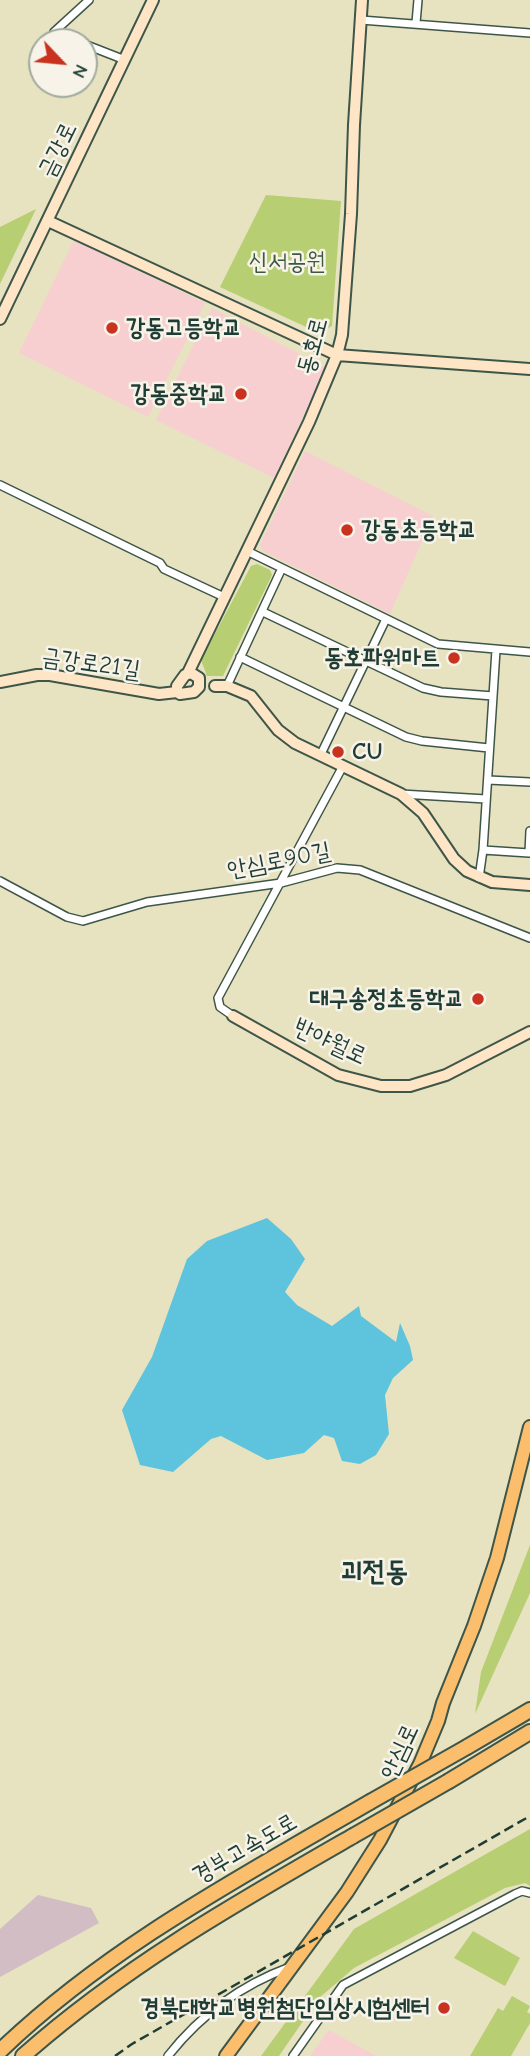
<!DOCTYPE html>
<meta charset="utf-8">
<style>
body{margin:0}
#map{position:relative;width:530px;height:2056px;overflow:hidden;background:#e7e2c0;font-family:"Comic Neue",sans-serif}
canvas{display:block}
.north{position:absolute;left:28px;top:28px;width:70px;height:70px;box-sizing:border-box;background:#f7f3e8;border:2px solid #a1aaa0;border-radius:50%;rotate:116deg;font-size:19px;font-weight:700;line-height:28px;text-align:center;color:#1f3d34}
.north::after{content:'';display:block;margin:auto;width:24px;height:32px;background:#c8321e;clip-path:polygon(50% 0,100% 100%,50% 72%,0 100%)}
</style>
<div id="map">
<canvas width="530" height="2056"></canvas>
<div class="north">N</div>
</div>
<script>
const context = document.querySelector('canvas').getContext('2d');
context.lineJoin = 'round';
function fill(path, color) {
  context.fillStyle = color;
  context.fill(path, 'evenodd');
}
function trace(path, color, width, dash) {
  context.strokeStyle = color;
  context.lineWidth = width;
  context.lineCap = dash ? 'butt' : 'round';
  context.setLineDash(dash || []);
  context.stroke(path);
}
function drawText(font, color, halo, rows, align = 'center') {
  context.font = font + ' "Comic Neue","Poor Story",sans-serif';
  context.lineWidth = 5;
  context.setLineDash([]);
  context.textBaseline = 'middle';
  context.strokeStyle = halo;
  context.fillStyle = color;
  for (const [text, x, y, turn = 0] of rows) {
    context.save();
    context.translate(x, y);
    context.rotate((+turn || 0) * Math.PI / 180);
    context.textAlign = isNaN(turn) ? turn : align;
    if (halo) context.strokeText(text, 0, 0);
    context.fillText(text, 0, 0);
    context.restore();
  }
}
const built = new Path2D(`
 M74,240L205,303L148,417L19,353Z
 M212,308L326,368L274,478L156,420Z
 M305,451L433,516L390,614L263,551L260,545Z
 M329,2030L376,2056H310Z`);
const industrial = new Path2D(`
 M38,1895L91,1908L99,1923L0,1977V1929Z`);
const green = new Path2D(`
 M266,195L341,201L332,326L319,333L220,287Z
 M36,209L0,284V227Z
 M257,564L270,570L272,575L223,676H207L201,660L251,566Z
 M530,1545V1593L475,1714L481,1672Z
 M530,1829V1886L525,1883L505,1888L354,1968L319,1998L279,2056H261L354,1929Z
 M473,1931L520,1958L505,1986L454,1958Z
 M512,1996L530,2006L527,2012L530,2014V2023L511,2056H470L498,2008L503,2011Z`);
const water = new Path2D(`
 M267,1218L291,1239L305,1259L285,1292L297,1305L332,1326L359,1306L361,1316L396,1342L400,1323L410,1346L413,1360L393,1378L385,1395L389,1434L376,1455L360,1464L342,1461L334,1438L324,1435L304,1453L267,1460L221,1436L211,1439L173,1472L140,1465L122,1410L152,1357L187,1259L207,1241Z`);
const street = new Path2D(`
 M361,20L530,33
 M416,23L418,0
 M79,42L54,32L89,0
 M84,44L125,60
 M0,485L160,563L164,569L224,597
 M247,551L438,644L530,652
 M263,612L423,688L441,692L493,696
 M240,657L406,737L422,741L489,748
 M227,686L282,568
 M320,756L386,619
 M488,780L530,782
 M401,794L486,799
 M483,850L529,853L530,831
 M479,878L483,850L496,650
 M0,881L67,917L83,921L147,902L281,883L337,868L360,870L530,938
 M233,1016L220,1007L218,998L343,766
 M168,2056C201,2014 241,1985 290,1967
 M293,2056L343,1985L515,1894L522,1891L530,1893`);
const secondary = new Path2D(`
 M48,221L337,355L530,369
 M0,319L153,0
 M188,673L309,422L337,355L342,335L351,214L354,125L362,0
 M191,673L199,678V687L194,692L180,694L177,692V686L185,675Z
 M0,682L37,675H50L159,694L177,692
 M215,686H227L251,696L278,730L295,743L401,794L423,813L454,859L467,871L492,882L530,885
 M233,1016L338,1075L381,1086H410L446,1075L530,1032`);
const primary = new Path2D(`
 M226,2056L347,1892L380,1840L420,1764L438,1721L443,1703L474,1626L497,1558L530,1427`);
const highway = new Path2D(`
 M467,1747L530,1710
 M449,1781L530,1732
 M0,2051C108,1947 241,1877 370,1802
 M23,2056C123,1967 238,1902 353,1836`);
const rail = new Path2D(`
 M115,2056L132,2044L530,1816`);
const highwayBridge = new Path2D(`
 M370,1802L467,1747
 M353,1836L449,1781`);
const markers = [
 [112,328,7,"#c8321e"],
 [241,394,7,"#c8321e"],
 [347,530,7,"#c8321e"],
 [454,658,7,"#c8321e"],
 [338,752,7,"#c8321e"],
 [478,999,7,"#c8321e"],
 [444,2008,7,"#c8321e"]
];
const streetNames = [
 ["금강로",58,150,-64],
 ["동호로",313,346,-75],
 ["금강로21길",91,664,8],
 ["안심로90길",279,861,-11],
 ["반야월로",330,1042,25],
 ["안심로",400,1752,-65],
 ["경부고속도로",245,1849,-30]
];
const parkNames = [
 ["신서공원",287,262]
];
const poiNames = [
 ["강동고등학교",126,328,"left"],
 ["강동중학교",227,394],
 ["강동초등학교",361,530,"left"],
 ["동호파워마트",440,658],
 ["CU",352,752,"left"],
 ["대구송정초등학교",464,999],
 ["경북대학교병원첨단임상시험센터",430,2008]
];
const quarterNames = [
 ["괴전동",374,1572]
];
fill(built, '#f7cfd0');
fill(industrial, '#d2bdc5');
fill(green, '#b7ce73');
fill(water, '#5ec3dc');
trace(street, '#3d5649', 10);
trace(secondary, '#3d5649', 14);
trace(primary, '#3d5649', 16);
trace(highway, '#3d5649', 18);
trace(street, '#fff', 7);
trace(secondary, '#fde5c5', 10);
trace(primary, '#fabe6d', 12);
trace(highway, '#fabe6d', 14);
trace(rail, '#1f3d34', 2.5, [10, 5]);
trace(highwayBridge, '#3d5649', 18, []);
trace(highwayBridge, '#fabe6d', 14);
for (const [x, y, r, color] of markers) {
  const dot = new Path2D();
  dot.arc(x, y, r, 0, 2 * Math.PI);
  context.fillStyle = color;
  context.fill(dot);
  trace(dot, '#f7f3e8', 2.5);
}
drawText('24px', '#1f3d34', '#f7f3e8', streetNames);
drawText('24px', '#3d5a41', '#f7f3e8', parkNames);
drawText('bold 24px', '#1f3d34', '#f7f3e8', poiNames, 'right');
drawText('bold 28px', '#1f3d34', '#f7f3e8', quarterNames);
</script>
